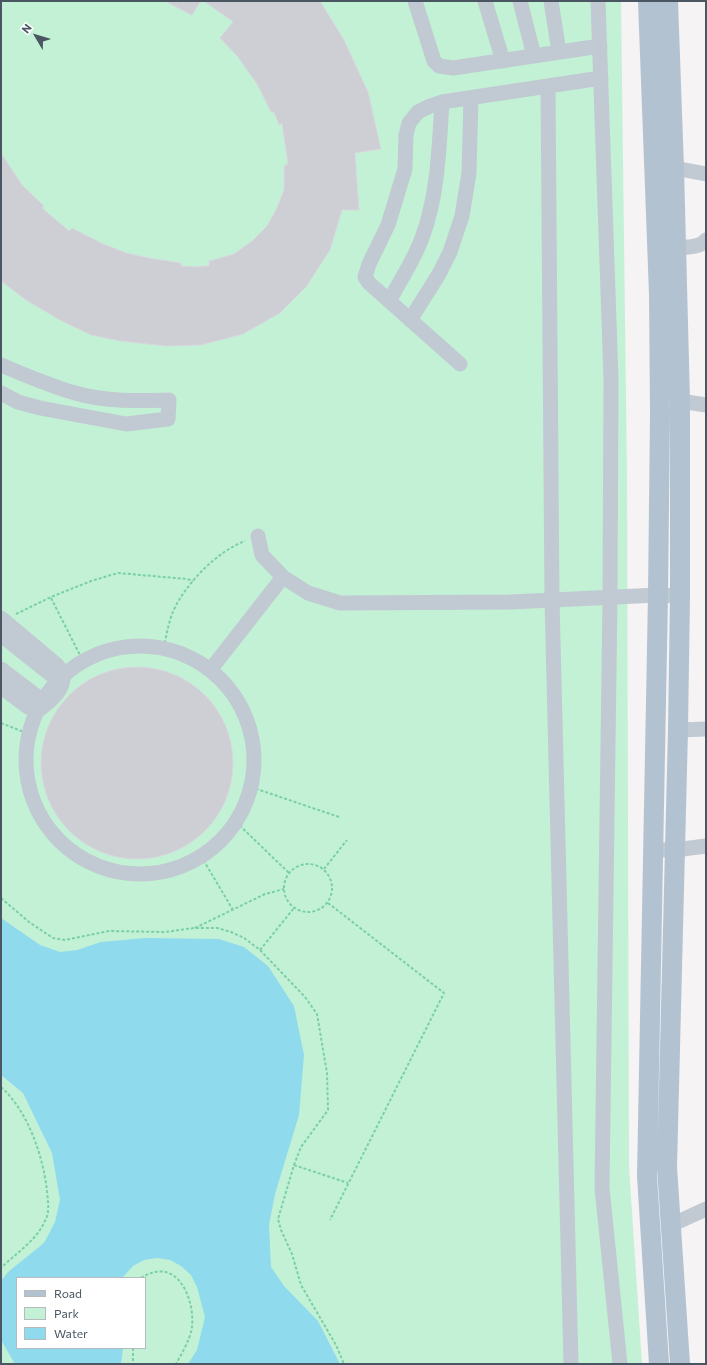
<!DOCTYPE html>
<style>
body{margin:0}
#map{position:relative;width:707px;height:1365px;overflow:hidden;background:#f5f3f3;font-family:Commissioner,sans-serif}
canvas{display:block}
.frame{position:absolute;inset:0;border:2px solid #4a5661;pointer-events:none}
.legend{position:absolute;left:16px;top:1277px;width:130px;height:72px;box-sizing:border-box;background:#fff;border:1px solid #b7bbc0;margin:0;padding:5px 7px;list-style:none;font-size:12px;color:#4a5661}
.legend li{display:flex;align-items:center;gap:8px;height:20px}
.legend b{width:20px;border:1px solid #b7bbc0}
.north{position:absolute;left:16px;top:16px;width:40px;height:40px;-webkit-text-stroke:3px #fff;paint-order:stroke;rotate:308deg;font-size:11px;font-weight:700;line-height:16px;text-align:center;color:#4a5661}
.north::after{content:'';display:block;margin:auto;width:14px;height:18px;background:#4a5661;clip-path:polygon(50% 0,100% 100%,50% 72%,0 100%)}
</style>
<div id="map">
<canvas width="707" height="1365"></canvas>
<div class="frame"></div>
<ul class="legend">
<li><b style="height:5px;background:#b3c2d1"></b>Road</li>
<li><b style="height:11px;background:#c3f1d5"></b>Park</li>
<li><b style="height:11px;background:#90daee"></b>Water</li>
</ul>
<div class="north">N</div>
</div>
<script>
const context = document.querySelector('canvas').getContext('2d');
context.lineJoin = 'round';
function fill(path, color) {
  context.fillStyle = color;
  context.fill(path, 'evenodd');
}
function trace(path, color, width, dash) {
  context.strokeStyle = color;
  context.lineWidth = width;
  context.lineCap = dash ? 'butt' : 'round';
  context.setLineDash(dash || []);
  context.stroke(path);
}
const green = new Path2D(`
 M1,1H621L627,477L629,1167L642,1364H1ZM17,1278H145V1348H17Z`);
const water = new Path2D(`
 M1,918L40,945L60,952L77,950L101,942L145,938L219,939L244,947L268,966L294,1006L304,1055L299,1115L275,1194L269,1225L271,1267L284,1286L318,1321L340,1364H188L197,1350L205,1317L197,1287L191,1275L181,1266L170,1260L157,1258L144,1260L133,1266L122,1278H17V1348H123L121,1364H15L1,1340V1281L8,1272L44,1243L55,1222L60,1200L52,1153L23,1093L1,1075Z`);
const building = new Path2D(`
 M165,1H201L192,15Z
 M204,1H320L344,40L368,92L381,149L355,153L359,210H342L330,250L306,287L280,313L243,334L201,345L166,346L120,341L91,335L60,320L26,300L1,281V153L22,185L44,206L42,208L69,231L72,228L101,243L126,253L149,258L181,263V266L201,267V266H209V261L234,254L252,241L267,226L276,210L284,190V166L288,164L282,123L279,125L274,112H271L257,84L238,57L220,38L233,22Z
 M41 763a96 96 0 1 1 192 0a96 96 0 1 1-192 0Z`);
const path = new Path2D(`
 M51,598L83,661
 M16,614L51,597L91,581L118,573L187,579L193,581
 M164,648C166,637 168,625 172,614C184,585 216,552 245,541
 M1,723L29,734
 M251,787L339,817
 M236,822L289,873
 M201,856L233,910
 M284 888a24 24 0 1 1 48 0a24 24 0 1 1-48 0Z
 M324,869L347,840
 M1,898L29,922L53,938L65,940L109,931L165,932L194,928H217L231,932L244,938L260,950L305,997L317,1014L327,1073L328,1110L301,1147L294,1165L278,1219L281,1230L292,1254L301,1285L336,1345L344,1364
 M328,903L444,993L330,1220
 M195,928L265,894L284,889
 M260,950L294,908
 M1,1087C28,1111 43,1156 47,1191C48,1202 50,1212 45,1221C36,1241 16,1253 1,1268
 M294,1165L348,1183
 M141,1278C176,1255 195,1297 192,1327C190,1340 182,1353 176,1364
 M133,1348V1364`);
const minor = new Path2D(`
 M415,1L434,61L439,66L453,68L600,46
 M485,1L503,61
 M520,1L534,56
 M551,1L559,52
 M598,1L611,379L610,597L602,1188L620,1364
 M548,86L552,600L571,1364
 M674,168L706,174
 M676,248C686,247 700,248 706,240
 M389,301C400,281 414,260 422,238C438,195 439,149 442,102
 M410,320L439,274L450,252L462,216L469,173L471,98
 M460,364L369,283L365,277L369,264L388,225L405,169L406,135L409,123L418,112L430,106L442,102L601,78
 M1,365C25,375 50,386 75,393C106,402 138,401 169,400L168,419L126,424L40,408L18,402L1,393
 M680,401L706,405
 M258,536L262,555L283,577L308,593L340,603L510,602L658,595L680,596
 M1,635L58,680
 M26 760a114 114 0 1 1 228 0a114 114 0 1 1-228 0Z
 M1,669L43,701
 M211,669L283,577
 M678,730L706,729
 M653,850H675L706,846
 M671,1225L706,1209`);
const major = new Path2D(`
 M648,1L659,294L660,415L658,595L647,1176L659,1364
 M668,1L674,168L680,401V596L678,730L667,1167L680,1364`);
const minorBridge = new Path2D(`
 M1,618L57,665C72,682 55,698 40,709L28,707L1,687`);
fill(green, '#c3f1d5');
fill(water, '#90daee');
fill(building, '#cdcfd5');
trace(building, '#d7d9de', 1);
trace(path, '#7ad0a6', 2, [3, 2]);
trace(minor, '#c1cad2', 15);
trace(major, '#b3c2d1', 20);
trace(minorBridge, '#c1cad2', 15);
</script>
